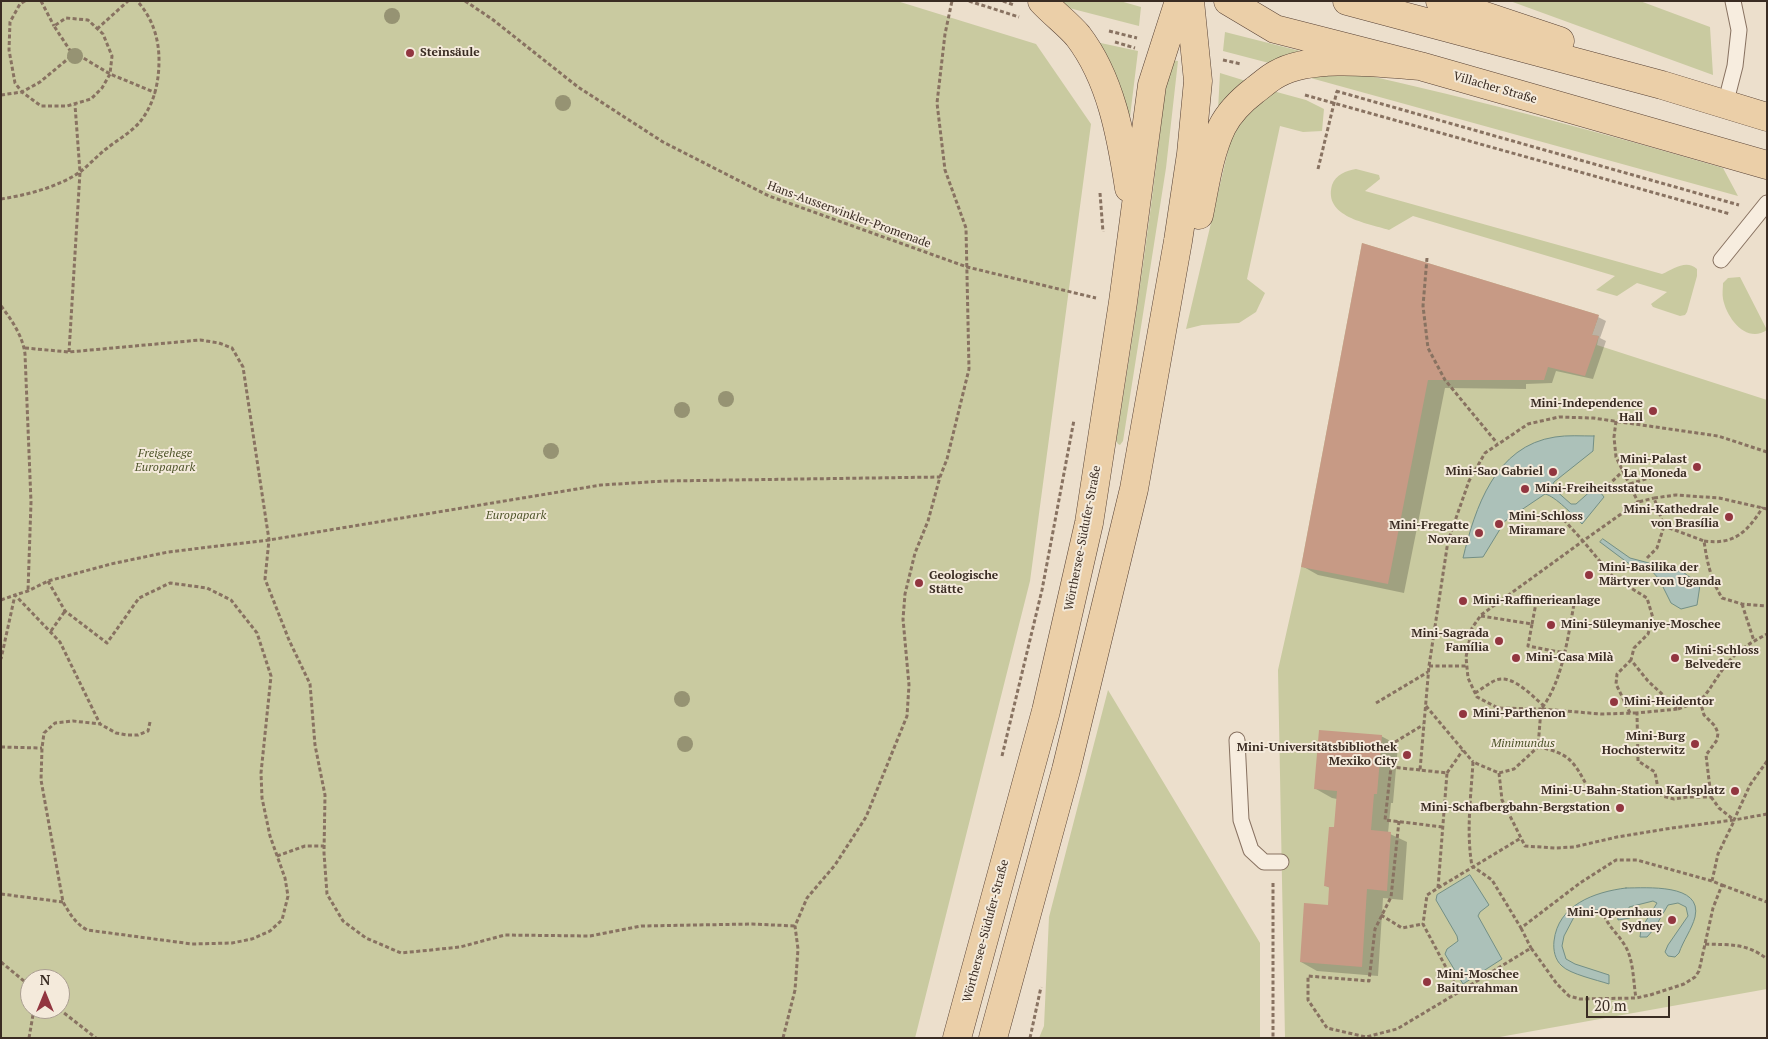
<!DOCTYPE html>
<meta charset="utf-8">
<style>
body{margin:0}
#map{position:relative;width:1768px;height:1039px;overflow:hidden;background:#ecdfcc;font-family:"PT Serif",serif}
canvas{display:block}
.frame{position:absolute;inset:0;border:2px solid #3a2c23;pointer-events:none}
.north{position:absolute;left:20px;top:969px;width:50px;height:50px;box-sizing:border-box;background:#f4eadb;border:1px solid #aa9e91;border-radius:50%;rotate:0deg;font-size:14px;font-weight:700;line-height:20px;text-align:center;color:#3a2c23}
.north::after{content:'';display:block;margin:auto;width:18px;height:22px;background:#923640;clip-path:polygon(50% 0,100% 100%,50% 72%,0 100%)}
.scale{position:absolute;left:1586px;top:996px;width:84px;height:22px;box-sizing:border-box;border:2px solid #3a2c23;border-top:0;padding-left:6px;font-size:15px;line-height:18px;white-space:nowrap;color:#3a2c23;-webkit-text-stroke:4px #f4eadb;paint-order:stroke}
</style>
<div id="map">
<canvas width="1768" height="1039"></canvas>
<div class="frame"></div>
<div class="north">N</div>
<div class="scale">20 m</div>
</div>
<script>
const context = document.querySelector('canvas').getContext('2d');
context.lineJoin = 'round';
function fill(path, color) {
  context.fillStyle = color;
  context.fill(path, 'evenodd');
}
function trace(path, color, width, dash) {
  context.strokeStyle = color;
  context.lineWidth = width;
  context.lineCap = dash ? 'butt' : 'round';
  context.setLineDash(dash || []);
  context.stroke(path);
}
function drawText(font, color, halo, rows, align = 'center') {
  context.font = font + ' "PT Serif",serif';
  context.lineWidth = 4;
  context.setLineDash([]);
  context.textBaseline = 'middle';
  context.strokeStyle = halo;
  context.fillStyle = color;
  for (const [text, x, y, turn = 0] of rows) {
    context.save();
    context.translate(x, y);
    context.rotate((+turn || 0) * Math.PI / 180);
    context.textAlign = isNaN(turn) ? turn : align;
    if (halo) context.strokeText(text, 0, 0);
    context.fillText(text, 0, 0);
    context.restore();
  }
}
const green = new Path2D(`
 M1,1H897L1036,44L1091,124L1030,581L915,1038H1ZM30,979H60V1009H30Z
 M1061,1H1120L1141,7L1139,26L1069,8Z
 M1510,1H1640L1710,27L1713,75Z
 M1225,32L1304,52L1269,63L1223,51Z
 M1096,42L1138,51L1129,125Z
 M1168,60L1178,61L1166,168L1123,441L1120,445L1118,444L1116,441C1137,313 1155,188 1168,60Z
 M1353,72C1477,100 1601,132 1723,168L1738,196L1307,77Z
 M1220,73L1246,81L1218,110Z
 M1273,91L1306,100L1324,109L1322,131L1303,132L1280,126L1247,279L1265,293L1256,312L1239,323L1202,325L1186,329L1231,138L1252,107Z
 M1356,169L1379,175L1380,179L1365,191L1662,274C1674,269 1686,259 1697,269V276L1687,312L1685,315L1680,316L1653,307L1651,304L1667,292L1637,283L1617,296L1596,290L1615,276L1413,216L1389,230C1367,223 1323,217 1332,185C1336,174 1346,171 1356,169Z
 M1362,243L1599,315L1592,335L1599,336L1597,345L1767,400V989L1494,1038H1285L1278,670L1300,572Z
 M1740,277L1767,330C1747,344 1727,319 1723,299C1722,294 1723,288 1723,283L1728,278Z
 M1108,690L1260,943V1038H1039L1044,1026L1049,917Z`);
const water = new Path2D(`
 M1594,436L1593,451L1554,482L1552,486L1554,489L1571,504H1576L1594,488H1597L1604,497L1582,524C1574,516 1555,496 1545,494L1505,521L1483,557L1463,558C1475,508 1495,446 1555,437C1567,435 1581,436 1594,436Z
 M1603,539L1630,558L1683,572L1700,585L1697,605L1681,609L1671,603L1659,579L1650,569L1628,563L1600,542Z
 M1470,875L1489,905L1480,912L1478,916L1502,959L1463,984L1445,954L1447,949L1458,941L1457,936L1436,900L1437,895Z
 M1626,888C1646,888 1703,883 1695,917C1692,929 1683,941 1679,953L1675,957L1668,956L1665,952L1668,945L1688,916L1686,907L1678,903L1668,905L1654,929L1647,937H1640L1641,929L1657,903L1653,901L1629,907L1630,918L1618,920L1617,909L1581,911L1574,917L1564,936L1562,946L1566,959L1575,964L1609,975V984C1597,980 1570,974 1562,966C1555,960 1553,950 1554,941C1558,905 1594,892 1626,888Z`);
const shadow = new Path2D(`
 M1363,245L1598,317L1606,321L1600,338L1606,341L1593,379L1556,371L1552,383L1526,384V389L1445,388L1404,593L1318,575L1302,566Z
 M1381,736L1398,745L1393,803H1391L1388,833L1407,842L1403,900L1383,898L1378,976L1317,971L1301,962L1329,906L1330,888L1326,886L1335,828L1337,799L1332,798L1316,789Z`);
const building = new Path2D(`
 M1362,243L1599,315L1592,335L1599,336L1585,376L1548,367L1544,380H1428L1388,584L1301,567Z
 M1319,730L1382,735L1377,794H1374L1371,830L1391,832L1387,891L1367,889L1362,967L1300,962L1304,903L1328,905L1329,887L1324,886L1329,827H1334L1337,791L1314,789Z`);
const path = new Path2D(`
 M25,1L20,4L10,22L9,50L15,83L22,92L41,106H67L91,99L102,88L110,74L112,56L103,34L88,20L66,18L54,26L73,55
 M41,1L54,26
 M465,1L492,19L578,87L663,142L769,196L967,267L1096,298
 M969,1L1019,17
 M1003,1L1014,5
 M97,29L128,1
 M1109,31L1137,38
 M1115,42L1135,48
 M1223,60L1241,64
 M1336,91L1739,205
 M1,95L22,92L40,82L75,53L110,74L156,93
 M1305,95L1730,214
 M1318,169L1337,91
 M1100,193L1103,232
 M1,199C27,195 58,187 80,172C89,165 97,156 106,149C116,141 130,133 139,123C154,105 159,83 159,60C159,38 152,17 137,1
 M1427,258L1423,306L1428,348L1445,380L1497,443
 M1,306C12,320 23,337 25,354L31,502L28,591
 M25,348L69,352L200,340L219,343L232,348L243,367L269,540L265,579L289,640L310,684L315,745L325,795L324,853L327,894L343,921L366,938L401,953L460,947L505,935L590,936L641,926L752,924L795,926
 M69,352L80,172L75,105
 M1616,421L1614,437L1616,457L1638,502
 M1767,452L1718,436L1593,418L1559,417L1528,424L1485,453L1469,481L1448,541L1429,666L1420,770L1447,773L1438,888L1427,895L1423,924L1459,992L1531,948L1557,984L1569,996L1580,999L1636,998L1650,995L1684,984L1695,977L1699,971L1713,908L1722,885L1712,881L1637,860H1616L1580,883L1521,928L1492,880L1472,866C1466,832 1471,796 1473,762L1499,773L1514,769L1538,747L1541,709L1498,708L1477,697L1468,678L1466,657L1472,628L1481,615L1583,541L1613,577L1647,598L1653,618L1648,634L1634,648L1631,660L1648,681L1678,709L1637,713L1638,761L1655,772L1658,789L1662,796L1674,799L1688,797H1711L1706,755L1717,740L1718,733L1715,726L1704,715L1700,701C1712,688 1719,672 1731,659C1741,648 1754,641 1767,634
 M1630,484L1658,475
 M1603,490L1623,471
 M1767,509L1719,498L1676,495L1654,498L1664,526L1704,541C1707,562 1711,580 1722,598L1742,604L1767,606
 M1555,510L1583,541L1638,502L1654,498
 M1704,541C1735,545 1747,532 1763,507
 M1647,558L1657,548L1664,526
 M48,581L65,611L107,643L139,598L170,583L207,588L231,600L257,633L271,676L261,773L262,798L270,836L285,878L288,896L282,920L270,931L252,939L232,943L192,944L87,930C75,923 70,914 63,902L41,780L42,748L44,733L55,723L73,721L100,724
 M1,600L15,595L1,659
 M1742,604L1754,641
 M1481,616L1532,624L1528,646L1565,653
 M1532,624L1537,598L1574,604C1568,637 1562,683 1541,709
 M51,631L65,611
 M1429,666H1467
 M1475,693C1482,689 1489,683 1496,680C1513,674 1532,696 1544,706
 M1376,703L1428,672
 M1426,706L1473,762
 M1542,709L1601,714L1637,713
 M1678,709L1700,701
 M1630,713L1616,684L1617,674L1631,660
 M150,722L148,731L138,735H127L116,733L100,724L60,642L15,595L28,591L48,581L111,564L168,552L269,540L601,485L664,481L940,477
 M1395,742L1423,725
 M1,747L42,748
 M1538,747C1569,753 1574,761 1588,788
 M1002,756L1042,590L1074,420
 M1767,761L1750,785L1734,820L1767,814
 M1420,770L1391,767L1385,820L1443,827
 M1447,773L1463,750
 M1499,773L1502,800L1525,846L1555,848L1574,847L1617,837L1672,828L1734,820
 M1711,797L1719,808L1734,820
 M1399,821L1391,897L1375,929L1369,981L1308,976V1000L1327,1028L1366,1037L1397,1029L1459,992
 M277,856L305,846H324
 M1712,881L1718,854L1734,821
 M1273,883V1038
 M1722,885L1767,902
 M1438,888L1521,838
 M1,894L63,902
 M1381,915L1402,928L1423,924
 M1604,915C1609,927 1617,933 1624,944C1634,959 1633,981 1636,998
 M1521,928L1531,948
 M1705,944C1730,945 1747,943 1767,959
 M1,962L30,986
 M59,1009L96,1038
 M29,1038L34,1009
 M783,1038L795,990L798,949L795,926L807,898L835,865L866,817L907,716L909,685L903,619L905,594L915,553L928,521L940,477L947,459L969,369L966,228L945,170L937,103L945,34L952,1
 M1030,1038L1041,987`);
const lane = new Path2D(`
 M1725,105L1735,66L1739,30L1733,1
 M1721,260L1767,203
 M1237,740L1241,820L1251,850L1264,862H1281`);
const primary = new Path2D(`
 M1042,1C1053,13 1069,25 1078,36C1111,79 1121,136 1129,188
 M1228,1L1275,29L1420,66L1767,165
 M1347,1L1662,85L1767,117
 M1440,1L1560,41
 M1199,215C1205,186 1209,154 1222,127C1230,111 1242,100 1255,90C1262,85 1269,78 1277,74C1311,54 1381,63 1420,66
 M957,1038L1046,711L1089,523L1123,302L1152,85L1179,1
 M993,1038L1066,770L1134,489L1178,241L1191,154L1198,81L1190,1`);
const trees = [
 [392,16],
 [75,56],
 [563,103],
 [726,399],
 [682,410],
 [551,451],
 [682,699],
 [685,744]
];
const markers = [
 [410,53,5,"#923640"],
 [1653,411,5,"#923640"],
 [1697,467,5,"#923640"],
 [1553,472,5,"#923640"],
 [1525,489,5,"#923640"],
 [1729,517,5,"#923640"],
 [1499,524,5,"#923640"],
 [1479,533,5,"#923640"],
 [1589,575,5,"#923640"],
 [919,583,5,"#923640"],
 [1463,601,5,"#923640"],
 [1551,625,5,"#923640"],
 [1499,641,5,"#923640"],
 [1516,658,5,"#923640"],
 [1675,658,5,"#923640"],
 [1614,702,5,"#923640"],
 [1463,714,5,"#923640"],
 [1695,744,5,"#923640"],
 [1407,755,5,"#923640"],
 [1735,791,5,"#923640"],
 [1620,808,5,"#923640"],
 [1672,920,5,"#923640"],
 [1427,982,5,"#923640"]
];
const poiNames = [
 ["Steinsäule",420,53],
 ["Mini-Independence",1643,404,"right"],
 ["Hall",1643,418,"right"],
 ["Mini-Palast",1687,460,"right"],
 ["La Moneda",1687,474,"right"],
 ["Mini-Sao Gabriel",1543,472,"right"],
 ["Mini-Freiheitsstatue",1535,489],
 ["Mini-Kathedrale",1719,510,"right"],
 ["von Brasília",1719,524,"right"],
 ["Mini-Schloss",1509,517],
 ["Miramare",1509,531],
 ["Mini-Fregatte",1469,526,"right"],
 ["Novara",1469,540,"right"],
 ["Mini-Basilika der",1599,568],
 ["Märtyrer von Uganda",1599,582],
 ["Geologische",929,576],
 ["Stätte",929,590],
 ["Mini-Raffinerieanlage",1473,601],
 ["Mini-Süleymaniye-Moschee",1561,625],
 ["Mini-Sagrada",1489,634,"right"],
 ["Família",1489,648,"right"],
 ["Mini-Schloss",1685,651],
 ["Belvedere",1685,665],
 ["Mini-Casa Milà",1526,658],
 ["Mini-Heidentor",1624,702],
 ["Mini-Parthenon",1473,714],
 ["Mini-Burg",1685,737,"right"],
 ["Hochosterwitz",1685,751,"right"],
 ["Mini-Universitätsbibliothek",1397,748,"right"],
 ["Mexiko City",1397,762,"right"],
 ["Mini-U-Bahn-Station Karlsplatz",1725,791,"right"],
 ["Mini-Schafbergbahn-Bergstation",1610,808,"right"],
 ["Mini-Opernhaus",1662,913,"right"],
 ["Sydney",1662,927,"right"],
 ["Mini-Moschee",1437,975],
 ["Baiturrahman",1437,989]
];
const streetNames = [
 ["Villacher Straße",1495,88,16],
 ["Hans-Ausserwinkler-Promenade",849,215,20],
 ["Wörthersee-Südufer-Straße",1083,538,-79],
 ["Wörthersee-Südufer-Straße",986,931,-75]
];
const parkNames = [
 ["Freigehege",165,454],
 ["Europapark",165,468],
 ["Europapark",516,516],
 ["Minimundus",1523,744]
];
fill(green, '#c9caa0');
fill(water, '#acc1b9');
trace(water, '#738f85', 1);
fill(shadow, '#0003');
fill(building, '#c79a85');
trace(lane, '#887261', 17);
trace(primary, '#574134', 29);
trace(path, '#887261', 3, [4, 2.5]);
trace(lane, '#f7eddf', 15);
trace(primary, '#ebcfa8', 28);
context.fillStyle = '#969373';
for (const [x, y] of trees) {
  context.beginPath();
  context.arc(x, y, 8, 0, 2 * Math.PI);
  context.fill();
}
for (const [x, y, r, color] of markers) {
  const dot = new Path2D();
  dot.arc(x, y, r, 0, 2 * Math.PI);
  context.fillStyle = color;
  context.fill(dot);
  trace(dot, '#f4eadb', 2);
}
drawText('bold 12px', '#3a2c23', '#f4eadb', poiNames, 'left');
drawText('12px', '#3a2c23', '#f4eadb', streetNames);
drawText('italic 12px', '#4f552b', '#f4eadb', parkNames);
</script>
